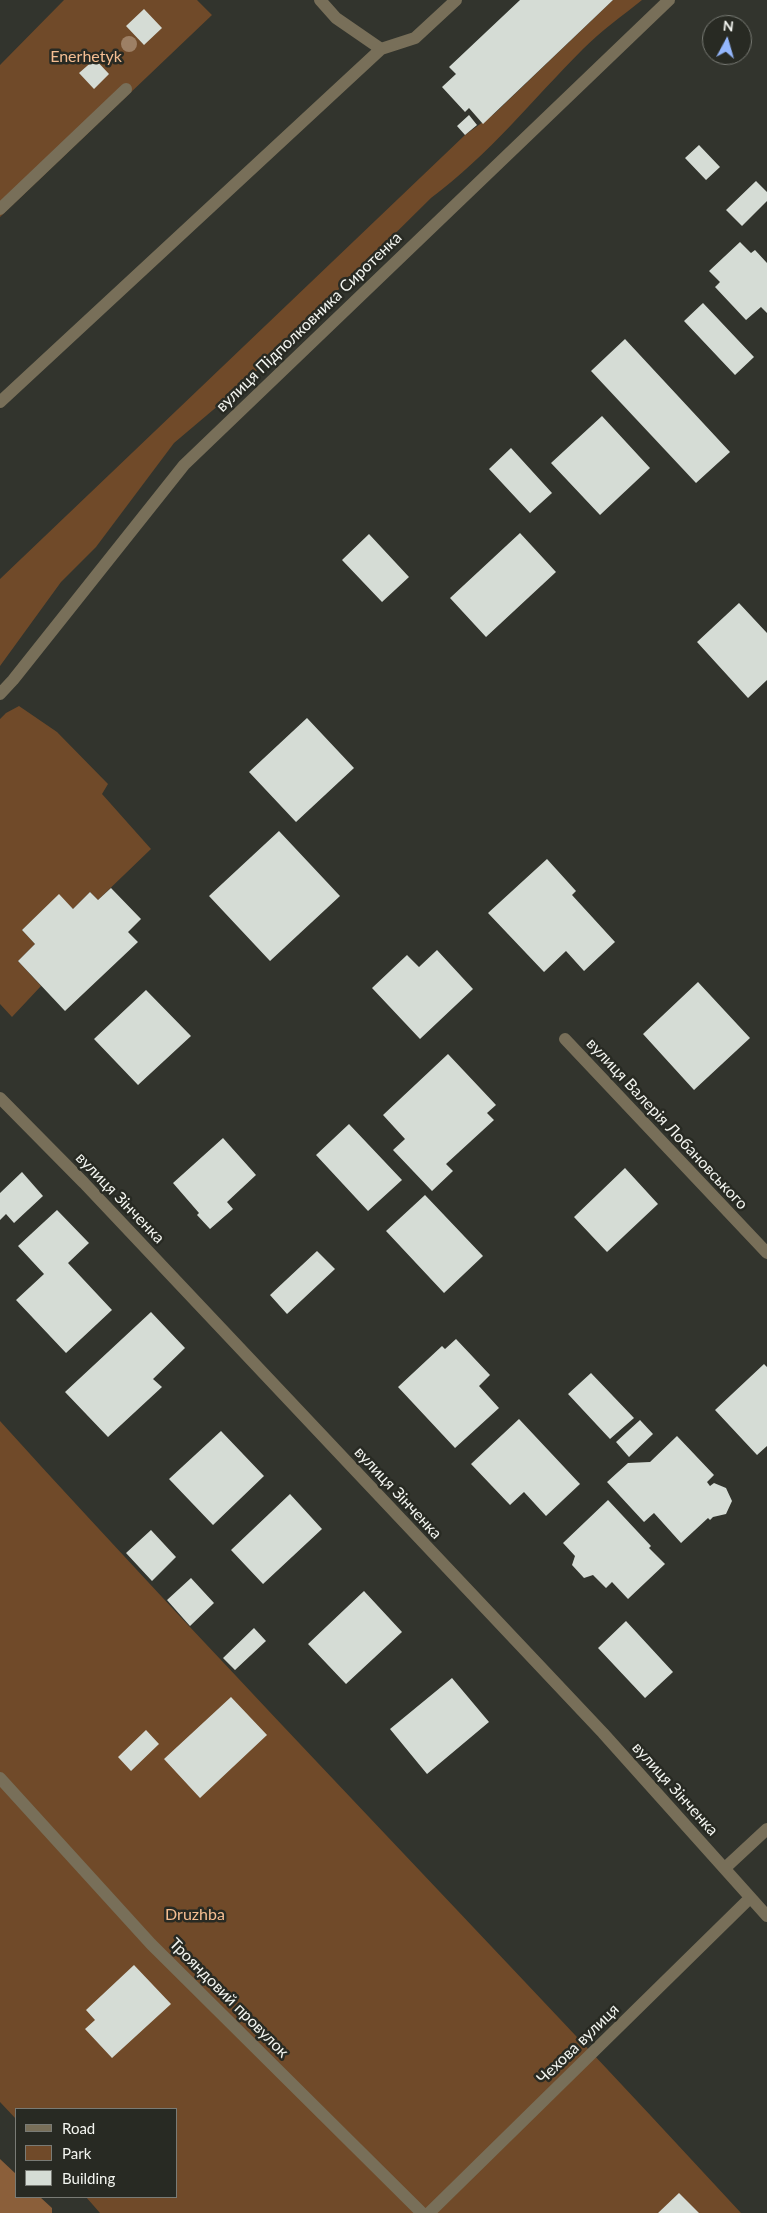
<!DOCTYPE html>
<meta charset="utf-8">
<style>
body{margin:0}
#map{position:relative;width:767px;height:2213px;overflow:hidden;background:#32342d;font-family:Lato,sans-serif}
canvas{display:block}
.legend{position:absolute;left:15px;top:2108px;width:162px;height:90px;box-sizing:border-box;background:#282a23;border:1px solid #797b75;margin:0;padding:6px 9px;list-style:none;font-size:15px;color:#f3f5f0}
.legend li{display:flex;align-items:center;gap:10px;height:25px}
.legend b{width:25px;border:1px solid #797b75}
.north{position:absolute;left:702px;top:15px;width:50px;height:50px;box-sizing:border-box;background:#282a23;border:1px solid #797b75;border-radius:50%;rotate:6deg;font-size:14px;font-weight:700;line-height:20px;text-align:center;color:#f3f5f0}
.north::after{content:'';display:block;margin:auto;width:18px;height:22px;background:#94b7fd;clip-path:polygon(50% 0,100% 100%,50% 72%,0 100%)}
</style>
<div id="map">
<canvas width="767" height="2213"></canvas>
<ul class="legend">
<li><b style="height:6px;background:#786f59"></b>Road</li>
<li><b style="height:14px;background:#704a29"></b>Park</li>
<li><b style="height:14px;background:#d5dcd5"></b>Building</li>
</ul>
<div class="north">N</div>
</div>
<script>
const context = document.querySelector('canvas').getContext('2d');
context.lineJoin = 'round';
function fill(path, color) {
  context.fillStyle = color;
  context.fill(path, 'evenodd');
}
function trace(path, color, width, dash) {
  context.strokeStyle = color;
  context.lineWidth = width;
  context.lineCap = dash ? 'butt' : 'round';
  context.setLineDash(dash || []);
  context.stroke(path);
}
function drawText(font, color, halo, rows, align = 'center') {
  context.font = font + ' Lato,sans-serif';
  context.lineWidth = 5;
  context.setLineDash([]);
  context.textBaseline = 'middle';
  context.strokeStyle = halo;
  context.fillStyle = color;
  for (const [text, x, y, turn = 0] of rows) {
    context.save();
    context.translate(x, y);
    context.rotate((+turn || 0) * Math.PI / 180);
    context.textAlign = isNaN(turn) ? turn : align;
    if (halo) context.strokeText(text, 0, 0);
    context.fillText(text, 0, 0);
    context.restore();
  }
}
const green = new Path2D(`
 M64,0H197L212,15L0,217V65Z
 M613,0H642C622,16 601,31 583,49C533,99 489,155 431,198L239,388L174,443L96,547L61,582L0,666V579L465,135L494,114Z
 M19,706L57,732L108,784L102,794L151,849L98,900L90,892L73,909L59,895L22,930L35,944L18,961L41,986L12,1017L0,1004V719L6,713Z
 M0,1421C243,1689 496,1947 741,2213H100L86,2197H176V2109H16V2119L0,2102Z`);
const forest = new Path2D(`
 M0,2159L16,2174V2197H40L52,2208V2213H0Z`);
const building = new Path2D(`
 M520,0H613L483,124L469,108L465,112L442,87L456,74L449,67Z
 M144,9L162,28L144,45L126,26Z
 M95,59L109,74L94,89L79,73Z
 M469,115L477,125L465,135L457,126Z
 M699,145L720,167L706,180L685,158Z
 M756,181L767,192V201L742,226L726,210Z
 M740,242L751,253L755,250L767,263V313L761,307L746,320L715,287L720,282L709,271Z
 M703,303L754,357L735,375L684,321Z
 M625,339L730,452L696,483L591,371Z
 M602,416L650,468L600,515L551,463Z
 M511,448L552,493L530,513L489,469Z
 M520,533L556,572L486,637L450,598Z
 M369,534L409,577L382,602L342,560Z
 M739,603L767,633V680L748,698L697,642Z
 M307,718L354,768L296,822L249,772Z
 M279,831L340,896L270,961L209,896Z
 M547,859L576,891L572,895L615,942L584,971L566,951L544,972L488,913Z
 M111,888L141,919L128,932L138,942L65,1011L18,961L35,944L22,930L59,894L73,909L90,892L98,900Z
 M437,950L473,989L420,1039L372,988L407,955L419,967Z
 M698,982L750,1038L694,1090L643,1034Z
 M146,990L191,1036L138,1085L94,1039Z
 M448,1054L496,1105L487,1113L494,1120L446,1164L453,1171L432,1191L393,1150L405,1139L383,1115Z
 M349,1124L402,1180L368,1211L316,1155Z
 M223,1138L256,1175L227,1202L233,1209L210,1229L197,1215L199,1213L173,1183Z
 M625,1168L658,1204L607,1252L574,1217Z
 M22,1172L43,1196L14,1223L6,1214L0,1220V1193Z
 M425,1195L483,1256L444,1293L386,1231Z
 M57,1210L89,1243L68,1263L112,1310L66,1353L16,1300L44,1274L18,1246Z
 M317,1251L335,1269L287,1314L270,1295Z
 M151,1312L185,1348L153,1379L162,1387L108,1437L65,1392Z
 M456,1339L490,1375L479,1386L499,1408L455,1448L398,1387L442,1346L445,1349Z
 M764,1364L767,1367V1446L757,1455L715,1410Z
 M591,1373L634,1418L610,1439L568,1394Z
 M519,1419L580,1484L546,1516L524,1492L510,1505L471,1464Z
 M640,1420L653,1434L629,1457L616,1442Z
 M221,1431L264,1476L213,1525L169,1479Z
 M677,1436L714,1475L707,1482L710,1486L714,1483L726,1488L732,1501L726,1514L713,1517L710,1520L708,1518L681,1543L654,1513L644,1522L607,1482L628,1463L650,1462Z
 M290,1494L322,1529L263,1584L231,1550Z
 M608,1500L651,1546L649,1548L665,1564L628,1599L612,1582L606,1588L593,1575L584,1578L572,1565L575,1556L563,1543Z
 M151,1530L176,1557L152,1581L126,1553Z
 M191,1578L214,1603L190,1626L167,1600Z
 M364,1591L402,1632L346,1684L308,1644Z
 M626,1621L673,1672L645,1698L598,1648Z
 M254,1628L266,1641L235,1670L223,1658Z
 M452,1678L489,1722L427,1774L390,1729Z
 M231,1697L267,1735L200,1798L164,1759Z
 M146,1730L159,1744L131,1771L118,1757Z
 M134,1965L171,2004L112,2058L85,2029L95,2020L86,2010Z
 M679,2193L699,2213H658Z`);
const minor = new Path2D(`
 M381,49L415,38L456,0
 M0,209L126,89
 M0,402L381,49L336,18L320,0
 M0,694L13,680L184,465L669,0
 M565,1039L767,1253
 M0,1098L84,1183L603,1733L767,1916
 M0,1778L151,1944L422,2213
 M725,1868L767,1829
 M429,2213L750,1898`);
const trees = [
 [129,44]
];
const parkNames = [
 ["Enerhetyk",86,57],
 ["Druzhba",195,1915]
];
const streetNames = [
 ["вулиця Підполковника Сиротенка",309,322,-44],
 ["вулиця Валерія Лобановського",667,1124,47],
 ["вулиця Зінченка",120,1198,46],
 ["вулиця Зінченка",398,1493,47],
 ["вулиця Зінченка",675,1789,48],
 ["Трояндовий провулок",229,1998,45],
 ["Чехова вулиця",578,2044,-44]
];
fill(green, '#704a29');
fill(forest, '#8b5f3a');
fill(building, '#d5dcd5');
trace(minor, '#786f59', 12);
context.fillStyle = '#9d8065';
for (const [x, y] of trees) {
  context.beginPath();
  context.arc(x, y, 8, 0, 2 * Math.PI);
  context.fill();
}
drawText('16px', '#f5be92', '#282a23', parkNames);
drawText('16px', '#f3f5f0', '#282a23', streetNames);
</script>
